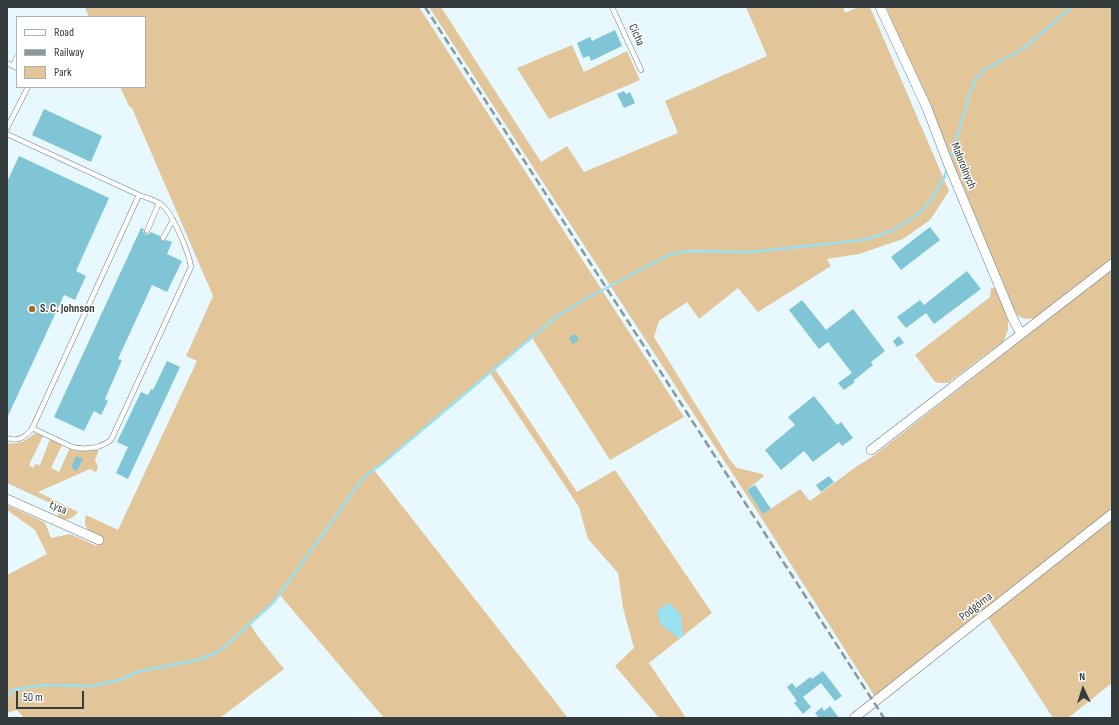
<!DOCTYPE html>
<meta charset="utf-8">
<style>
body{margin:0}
#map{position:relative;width:1119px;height:725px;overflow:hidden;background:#e7f9fe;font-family:"Sofia Sans Condensed",sans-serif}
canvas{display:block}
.frame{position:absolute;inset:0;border:8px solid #343c3e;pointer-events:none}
.legend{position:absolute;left:16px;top:16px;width:130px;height:72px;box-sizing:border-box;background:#fff;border:1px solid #aeb1b2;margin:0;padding:5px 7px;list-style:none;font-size:12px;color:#343c3e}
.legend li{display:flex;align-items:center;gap:8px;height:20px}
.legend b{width:20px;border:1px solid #aeb1b2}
.north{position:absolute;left:1063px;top:669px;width:40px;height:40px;-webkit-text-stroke:3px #fff;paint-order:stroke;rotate:356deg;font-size:11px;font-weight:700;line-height:16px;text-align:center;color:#343c3e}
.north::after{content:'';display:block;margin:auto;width:14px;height:18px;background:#343c3e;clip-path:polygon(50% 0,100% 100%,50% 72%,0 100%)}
.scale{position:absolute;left:16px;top:691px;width:68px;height:18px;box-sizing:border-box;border:2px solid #343c3e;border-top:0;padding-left:5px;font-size:12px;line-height:14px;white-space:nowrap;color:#343c3e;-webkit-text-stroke:3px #fff;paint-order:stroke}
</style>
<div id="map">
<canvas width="1119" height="725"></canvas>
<div class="frame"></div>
<ul class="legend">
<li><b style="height:5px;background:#fff"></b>Road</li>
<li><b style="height:5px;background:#8b989b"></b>Railway</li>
<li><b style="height:11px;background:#e2c69a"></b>Park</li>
</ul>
<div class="north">N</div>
<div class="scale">50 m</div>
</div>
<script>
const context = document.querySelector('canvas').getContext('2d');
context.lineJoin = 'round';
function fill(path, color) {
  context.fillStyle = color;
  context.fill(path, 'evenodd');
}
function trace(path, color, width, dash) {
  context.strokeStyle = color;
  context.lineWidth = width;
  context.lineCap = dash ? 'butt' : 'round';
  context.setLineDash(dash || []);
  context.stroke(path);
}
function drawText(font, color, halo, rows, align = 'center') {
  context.font = font + ' "Sofia Sans Condensed",sans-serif';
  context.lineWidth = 3;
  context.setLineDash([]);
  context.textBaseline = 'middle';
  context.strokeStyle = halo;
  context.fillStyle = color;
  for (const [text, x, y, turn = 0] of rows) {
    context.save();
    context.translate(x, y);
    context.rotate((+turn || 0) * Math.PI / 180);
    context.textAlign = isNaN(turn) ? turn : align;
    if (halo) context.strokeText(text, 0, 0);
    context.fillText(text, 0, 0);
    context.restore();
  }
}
const green = new Path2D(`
 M85,7H419L684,417L610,460L532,338L495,369L577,492L615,470L712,613L649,663L686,718H659L615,666L634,648L623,608L618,573L588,539L579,507L490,373L374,470L568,718H384L279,594L274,602L250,624L257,635L284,669L220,718H24L17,710L7,713V575L47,554L35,530L7,510V505L44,522L46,525L51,538L70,534L97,546L101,538C90,532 82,529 86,515L118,530L197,361L186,356L213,296L132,108L129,106L120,87H145V17H89Z
 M429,7H441L541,162L567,146L584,172L678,133L665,101L767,56L746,7H843L845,13L858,7H870L949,191L930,220L903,239L859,254L827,259L831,266L758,312L738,288L699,319L687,302L659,321L654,337L730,460L737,468L763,474L764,476L747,490L763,514L800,489L810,501L857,466L872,457L1112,269V683L1068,718H1053L986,615L875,697L764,522Z
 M886,7H1112V258L1037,318C1026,320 1019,319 1013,310L901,47Z
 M572,45L584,72L627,51L640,80L549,119L517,68Z
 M991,288H996L1008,320V330L1004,341L948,383H941L935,382L915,355L990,297Z
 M34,434H38L43,436L29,465L33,468L35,464L40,465L50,439L62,445L51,468L59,472L70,448L76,451L99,450L95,460L98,467L96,472L90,469L38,492L78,512C73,519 66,521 57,518L61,508L7,483V443C18,445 26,441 34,434Z`);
const water = new Path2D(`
 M666,604H670L681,614L683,636L681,638C676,638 676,636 673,633C660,626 660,625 657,610L661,609Z`);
const stream = new Path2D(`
 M950,160L971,90L976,79L984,70L1024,48L1072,7
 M7,696L14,690L41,685L93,686L119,680L141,671L201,659L217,652L229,643L274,602L363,478L383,463L556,317L587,298L669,255L687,251L751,252L863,240L889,232L908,221L922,211L932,198L944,178L947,169`);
const building = new Path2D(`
 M615,30L622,46L591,61L589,56L583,58L577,43L590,37L592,41Z
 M624,91L626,94L630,92L635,103L624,108L617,94Z
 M44,109L102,136L91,162L32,135Z
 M19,156L109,198L76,271L86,276L75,300L64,295L7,418V182Z
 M930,227L940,240L901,270L891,257Z
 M141,228L144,229L143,232L145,234L148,235L151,232L160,236V240L162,241H165L166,240L172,242L167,254L182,261L167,292L152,285L118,359L122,360L105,399L108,401L101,415L94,411L84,431L54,417Z
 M967,271L981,289L934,324L926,313L906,328L897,317L920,300L924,305Z
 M802,300L826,330L853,309L885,351L871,362L873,365L853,381L855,382L844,390L838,383L852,373L828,342L819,349L789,310Z
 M575,334L579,340L573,344L569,338Z
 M899,336L904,343L897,347L893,341Z
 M167,361L180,367L128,479L116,473L128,447L117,442L141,392L148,395L151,389L153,390Z
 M814,396L837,425L841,422L853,438L842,446L839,442L813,462L804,451L781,470L765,450L795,425L788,417Z
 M76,456L83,459L77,471L71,468Z
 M829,476L834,482L821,492L816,485Z
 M755,485L771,509L763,514L747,490Z
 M823,671L842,696L835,701L821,683L803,697L811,707L803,714L794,703L797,701L787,687L792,683L796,688L810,677L812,679Z
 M830,706L839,718H814L818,716L815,713L822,707L824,711Z`);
const lane = new Path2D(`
 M612,7L641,70
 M7,63L17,68
 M13,66L17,57
 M7,128L28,87
 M7,134L139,195C147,198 156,200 162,205C173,214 189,253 191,267L111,440C99,449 85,450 72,447L32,428
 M147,231L159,203
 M163,238L173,220
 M7,438C18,442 25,437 32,429L139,195`);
const street = new Path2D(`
 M880,7L927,108L948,163L1013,319L1021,334
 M871,450L1112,264
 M7,499L99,540
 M854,718L1112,514`);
const rail = new Path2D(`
 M425,7L884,718`);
const markers = [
 [32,309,4,"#9c711f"]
];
const streetNames = [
 ["Cicha",636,35,66],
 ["Małorolnych",963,166,68],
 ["Łysa",58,508,24],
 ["Podgórna",976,607,-38]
];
const poiNames = [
 ["S. C. Johnson",40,309]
];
fill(green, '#e2c69a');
fill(water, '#9ae1f2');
trace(stream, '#9ae1f2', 2.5);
fill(building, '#7fc5d6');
trace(lane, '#708085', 5.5);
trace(street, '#708085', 10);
trace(lane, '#fff', 4.5);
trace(street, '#fff', 9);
trace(rail, '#8b989b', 2.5, [8, 4]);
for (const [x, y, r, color] of markers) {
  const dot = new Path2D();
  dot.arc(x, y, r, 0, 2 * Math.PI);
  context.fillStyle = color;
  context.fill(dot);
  trace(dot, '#fff', 1.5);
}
drawText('12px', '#343c3e', '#fff', streetNames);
drawText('bold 12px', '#343c3e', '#fff', poiNames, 'left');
</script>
